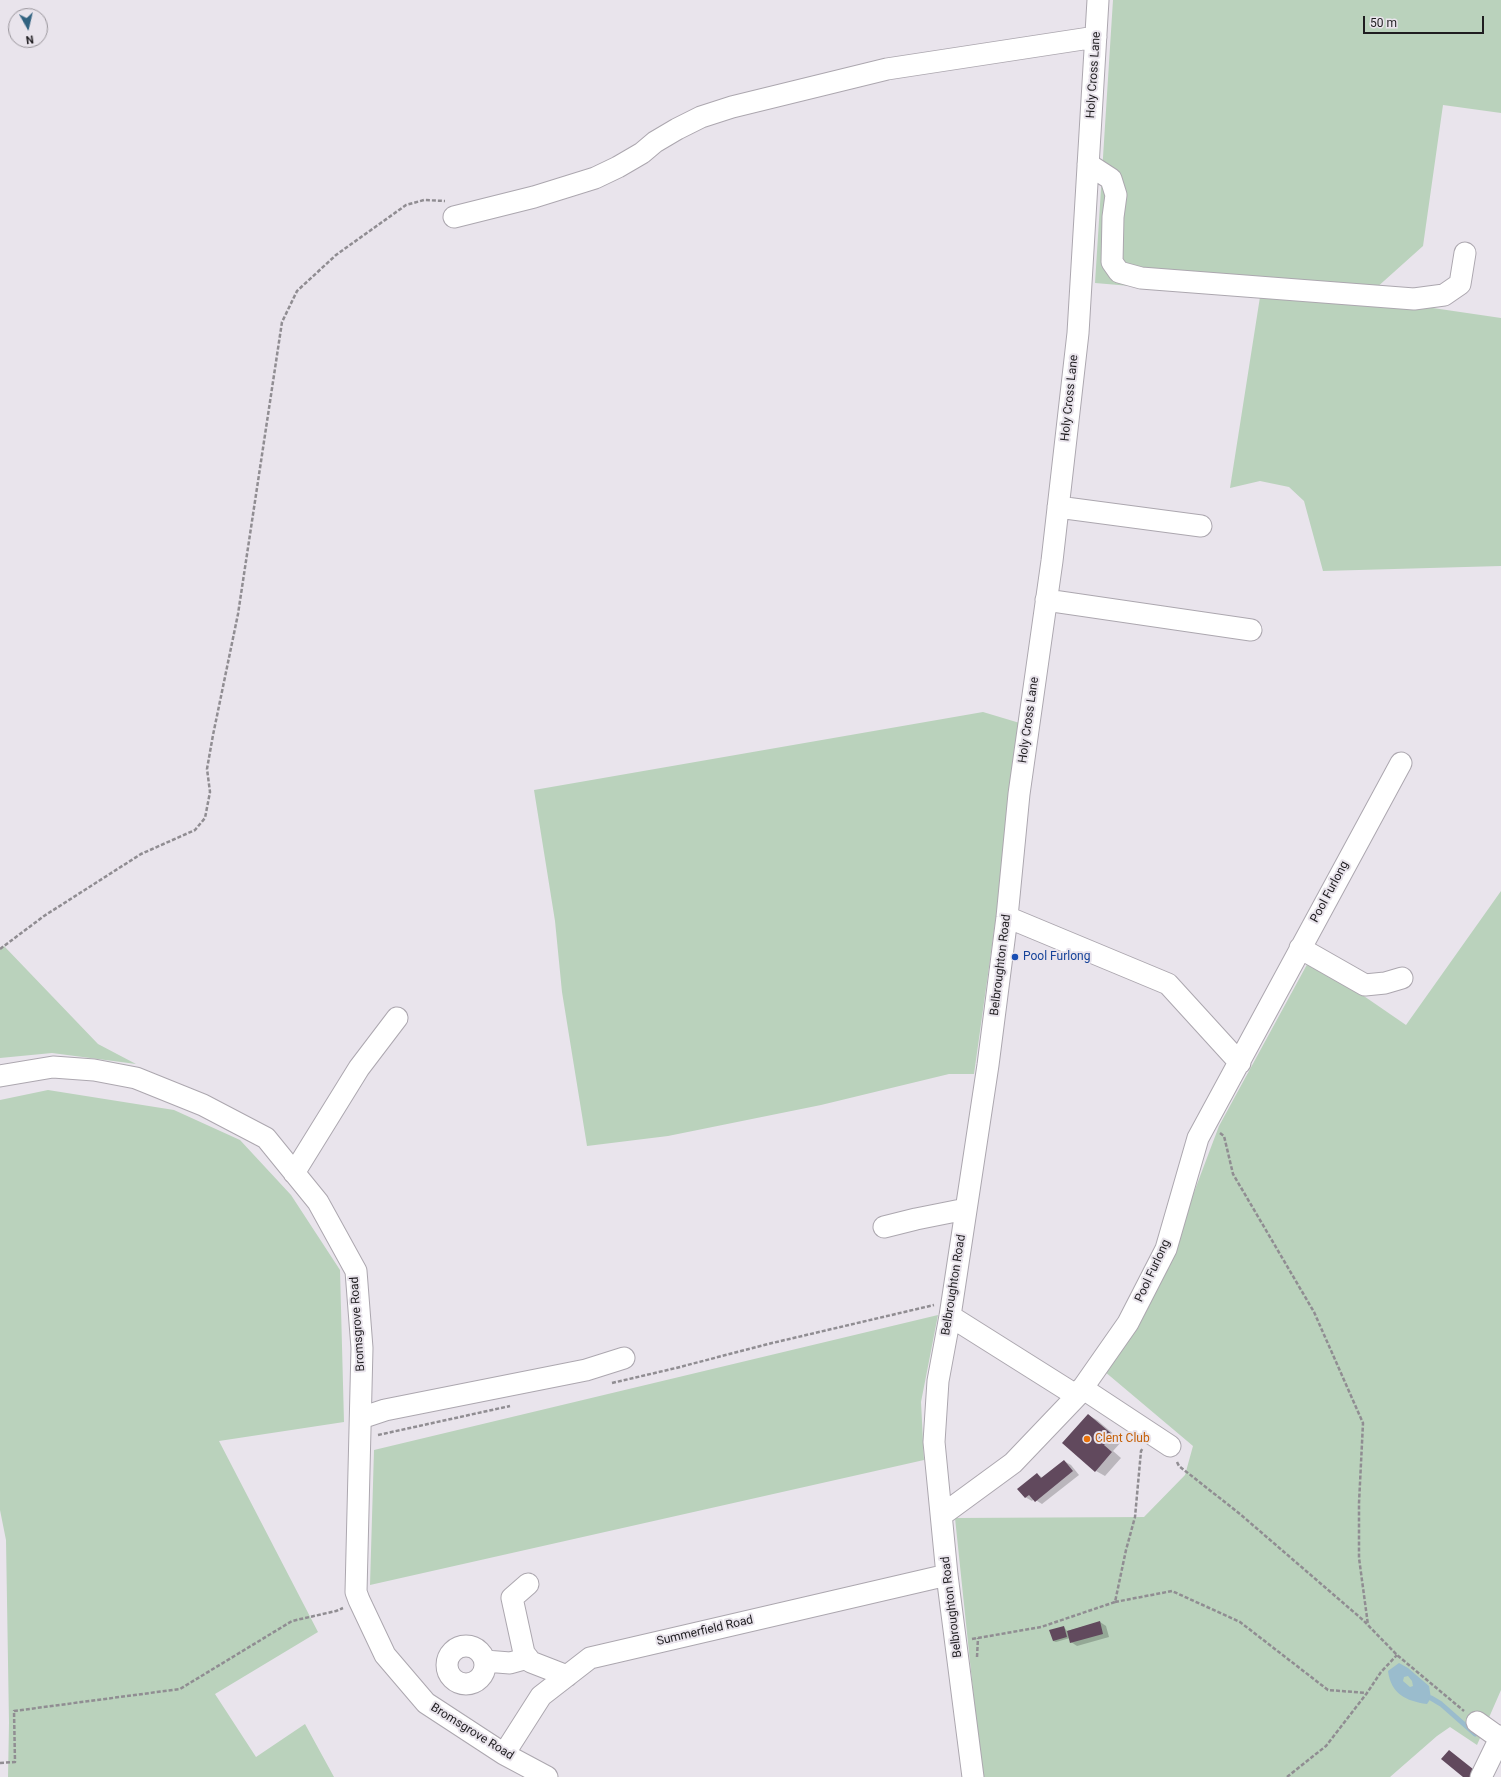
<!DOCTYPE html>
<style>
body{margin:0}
#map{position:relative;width:1501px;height:1777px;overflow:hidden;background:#e9e4ec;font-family:Roboto,sans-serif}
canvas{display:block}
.north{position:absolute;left:8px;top:8px;width:40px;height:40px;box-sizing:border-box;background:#e9e4ec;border:1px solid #98949a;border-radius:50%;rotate:172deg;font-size:11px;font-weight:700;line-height:16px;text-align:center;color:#1f1d20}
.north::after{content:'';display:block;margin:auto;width:14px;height:18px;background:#316280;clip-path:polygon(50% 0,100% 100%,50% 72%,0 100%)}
.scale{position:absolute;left:1363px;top:16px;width:121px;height:18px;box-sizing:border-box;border:2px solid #1f1d20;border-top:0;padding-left:5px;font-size:12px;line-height:14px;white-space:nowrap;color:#1f1d20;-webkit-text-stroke:3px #e9e4ec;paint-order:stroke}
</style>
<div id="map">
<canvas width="1501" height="1777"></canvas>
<div class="north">N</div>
<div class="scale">50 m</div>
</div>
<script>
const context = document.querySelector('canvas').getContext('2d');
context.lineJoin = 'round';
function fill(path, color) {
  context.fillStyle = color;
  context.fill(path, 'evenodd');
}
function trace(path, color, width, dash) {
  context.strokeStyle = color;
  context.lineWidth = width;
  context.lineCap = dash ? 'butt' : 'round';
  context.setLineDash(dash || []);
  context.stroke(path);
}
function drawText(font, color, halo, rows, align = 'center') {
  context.font = font + ' Roboto,sans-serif';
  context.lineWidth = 4;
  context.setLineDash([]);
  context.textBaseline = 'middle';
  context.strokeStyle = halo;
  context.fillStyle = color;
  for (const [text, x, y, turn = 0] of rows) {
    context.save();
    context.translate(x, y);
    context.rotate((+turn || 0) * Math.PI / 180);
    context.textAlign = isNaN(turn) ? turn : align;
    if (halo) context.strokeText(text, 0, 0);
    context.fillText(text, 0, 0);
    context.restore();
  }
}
const green = new Path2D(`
 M1113,0H1501V113L1443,105L1423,246L1365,298L1501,318V566L1323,571L1304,501L1289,487L1260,481L1230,488L1260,297L1095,283Z
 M983,712L1023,724L974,1074H949L821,1105L668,1136L587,1146L562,992L555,921L534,790Z
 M1501,891V1690L1477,1745L1450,1727L1437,1736L1390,1777H982L955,1518L1144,1517L1185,1475L1193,1446L1104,1371L1159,1285L1219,1126L1310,959L1406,1025Z
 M4,946L98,1044L136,1064L52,1053L0,1058V949Z
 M48,1090L174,1110L240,1140L291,1195L340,1270L344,1422L219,1441L318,1632L215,1694L256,1757L305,1724L334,1777H8L9,1723L6,1540L0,1510V1100Z
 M938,1315L921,1402L924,1460L370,1585L374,1450Z`);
const water = new Path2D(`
 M1399,1663L1408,1668L1429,1686L1431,1698L1427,1704C1406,1701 1391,1694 1388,1671ZM1408,1676L1412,1681L1413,1686L1410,1687L1403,1681L1404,1677Z`);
const shadow = new Path2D(`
 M1088,1415L1097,1420L1122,1441L1113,1451L1121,1458L1105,1476L1096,1471Z
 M1064,1461L1071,1465L1079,1475L1042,1504L1034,1499L1032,1501L1025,1497L1037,1474L1043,1478Z
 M1100,1622L1106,1626L1109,1637L1077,1646L1071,1642L1070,1638L1056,1642L1053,1641L1064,1627L1067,1631Z`);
const stream = new Path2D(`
 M1431,1698L1441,1704L1475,1734`);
const building = new Path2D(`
 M1088,1414L1113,1435L1104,1445L1112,1452L1095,1472L1062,1443Z
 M1064,1460L1073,1471L1035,1502L1029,1495L1025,1498L1017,1489L1037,1473L1041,1478Z
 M1100,1621L1103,1634L1070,1643L1067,1631Z
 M1064,1626L1067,1637L1053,1641L1049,1630Z
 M1449,1750L1478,1773L1475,1777H1463L1441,1759Z`);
const path = new Path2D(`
 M0,949L44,916L141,854L195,830L205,818L210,792L207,769L213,735L238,614L282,322L297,291L336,255L406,205L424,200L445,201
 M1220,1133L1224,1136L1233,1174L1314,1312L1363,1423L1359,1503V1558L1368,1625
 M612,1383L676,1368L768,1344L934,1305
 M378,1435L510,1406
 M1177,1462L1179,1466L1240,1514L1363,1620L1397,1655L1464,1711
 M1115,1602L1172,1591L1240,1622L1328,1690L1367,1693
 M972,1639L1041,1627L1115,1602L1126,1550L1135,1517L1141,1451L1143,1448
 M977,1657L978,1638
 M0,1763L15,1762L14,1711L180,1689L292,1621L336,1611L343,1608
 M1287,1777L1326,1746L1367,1693L1381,1672L1397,1655`);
const minor = new Path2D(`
 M1088,164L1111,179L1116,195L1113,217L1112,262L1119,272L1141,278L1414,299L1444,295L1460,284L1465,253
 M454,217L534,197L595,178L618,167L642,153L655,142L677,129L701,117L732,107L887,69L1096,37
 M1058,507L1201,526
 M1046,600L1251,630
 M1007,917L1168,984L1240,1063
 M1300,948L1365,985L1385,983L1402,978
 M0,1076L53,1067L94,1070L136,1078L203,1105L266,1138L318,1202L356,1271L362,1348L356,1592L359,1600L385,1655L426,1703L504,1754L547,1777
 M294,1173L359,1068L397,1018
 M884,1227L916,1219L966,1209
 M950,1316L1077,1396
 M1082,1388L1170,1446
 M361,1418L385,1410L586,1370L624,1358
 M942,1515L1013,1463L1077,1396L1128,1323L1166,1249L1198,1138L1401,763
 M528,1584L512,1598L524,1653L531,1662L567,1676
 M447 1665a19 19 0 1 1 38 0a19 19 0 1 1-38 0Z
 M485,1661L510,1663L528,1658
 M1477,1722L1501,1739
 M504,1754L541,1696L590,1658L947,1575
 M973,1777L947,1575L934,1442L938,1381L950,1316L988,1065L1007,917L1019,794L1052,561L1078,333L1098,0
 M1481,1777L1501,1736`);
const markers = [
 [1015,957,4,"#1a4fb4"],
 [1087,1439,4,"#e8710a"]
];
const streetNames = [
 ["Holy Cross Lane",1094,75,-86],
 ["Holy Cross Lane",1070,398,-84],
 ["Holy Cross Lane",1029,720,-82],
 ["Pool Furlong",1330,892,-62],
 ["Belbroughton Road",1001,965,-83],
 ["Pool Furlong",1153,1271,-65],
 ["Belbroughton Road",954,1285,-81],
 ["Bromsgrove Road",358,1324,-94],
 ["Belbroughton Road",952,1607,-97],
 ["Summerfield Road",705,1631,-13],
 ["Bromsgrove Road",472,1732,32]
];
const transitNames = [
 ["Pool Furlong",1023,957]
];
const foodNames = [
 ["Clent Club",1095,1439]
];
fill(green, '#bad2bc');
fill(water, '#9abccd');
fill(shadow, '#0003');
trace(stream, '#9abccd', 5);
fill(building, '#61495d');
trace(minor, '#aca7af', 23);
trace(path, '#908d92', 2.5, [4, 2]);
trace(minor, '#fff', 21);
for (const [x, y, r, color] of markers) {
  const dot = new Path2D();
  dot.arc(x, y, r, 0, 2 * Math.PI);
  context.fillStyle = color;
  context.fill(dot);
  trace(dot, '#e9e4ec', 1.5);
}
drawText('12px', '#1f1d20', '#e9e4ec', streetNames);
drawText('12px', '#164399', '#e9e4ec', transitNames, 'left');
drawText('12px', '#c56008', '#e9e4ec', foodNames, 'left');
</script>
